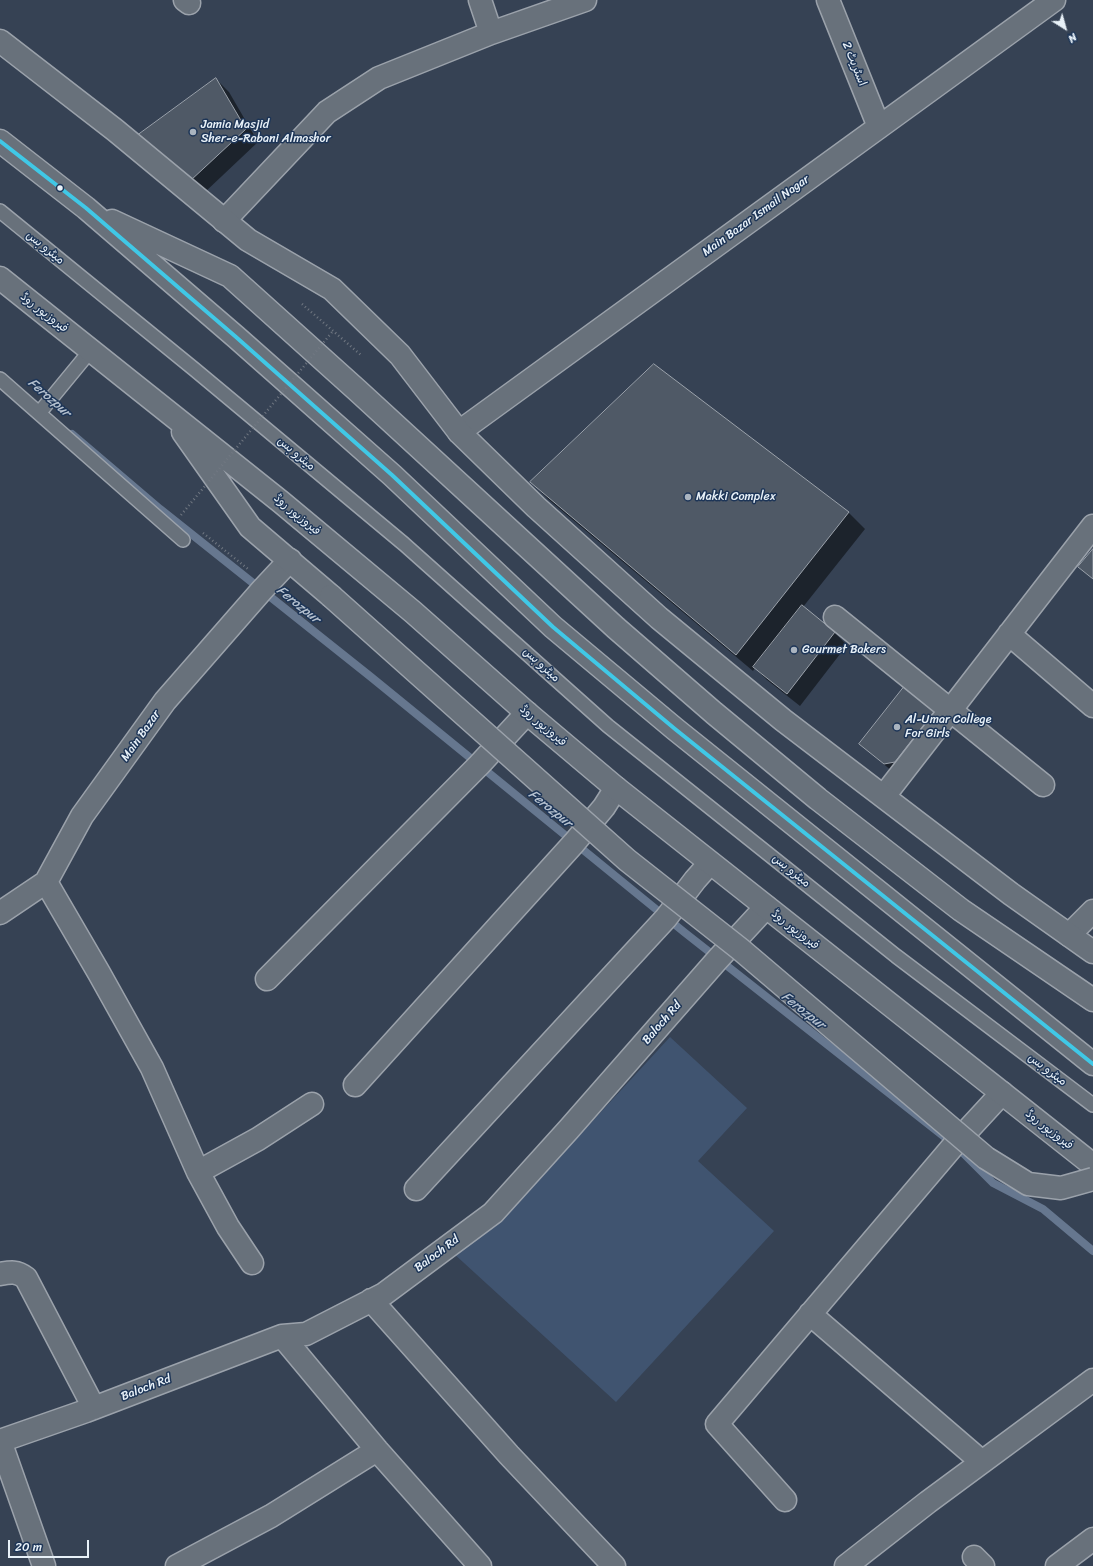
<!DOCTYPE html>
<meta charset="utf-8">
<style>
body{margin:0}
#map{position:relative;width:1093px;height:1566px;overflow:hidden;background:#364254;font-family:Sriracha,sans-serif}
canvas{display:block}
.north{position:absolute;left:1045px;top:8px;width:40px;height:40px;-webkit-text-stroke:3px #1d3557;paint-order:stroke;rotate:143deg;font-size:11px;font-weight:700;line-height:16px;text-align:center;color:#e8f1f8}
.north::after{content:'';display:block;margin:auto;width:14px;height:18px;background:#e8f1f8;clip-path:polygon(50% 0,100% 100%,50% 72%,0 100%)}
.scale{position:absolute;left:8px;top:1540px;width:81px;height:18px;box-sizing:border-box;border:2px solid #e8f1f8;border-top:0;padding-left:5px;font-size:12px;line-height:14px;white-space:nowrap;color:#e8f1f8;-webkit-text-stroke:3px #1d3557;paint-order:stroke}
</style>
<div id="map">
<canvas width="1093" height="1566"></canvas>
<div class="north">N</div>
<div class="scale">20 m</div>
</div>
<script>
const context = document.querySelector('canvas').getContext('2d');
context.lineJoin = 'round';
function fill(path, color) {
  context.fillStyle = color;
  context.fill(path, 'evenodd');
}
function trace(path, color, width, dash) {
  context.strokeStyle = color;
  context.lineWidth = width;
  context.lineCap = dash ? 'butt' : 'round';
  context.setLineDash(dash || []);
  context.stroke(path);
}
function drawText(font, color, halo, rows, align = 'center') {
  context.font = font + ' Sriracha,"Playpen Sans Arabic",sans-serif';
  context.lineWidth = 3;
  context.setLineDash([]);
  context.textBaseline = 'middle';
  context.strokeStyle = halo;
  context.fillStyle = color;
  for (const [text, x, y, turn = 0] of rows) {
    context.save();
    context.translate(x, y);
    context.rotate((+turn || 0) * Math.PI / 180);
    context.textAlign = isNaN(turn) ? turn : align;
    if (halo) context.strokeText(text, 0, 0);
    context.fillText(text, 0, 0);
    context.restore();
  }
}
const green = new Path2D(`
 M670,1037L747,1108L698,1161L774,1231L616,1402L452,1252L495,1227Z`);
const shadow = new Path2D(`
 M216,79L229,92L258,142L204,193L152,148Z
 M531,482L848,512L865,529L803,607L834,632L847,645L800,706L767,680L755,668L753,671L548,499Z
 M905,688L943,720L893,772L860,744Z`);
const stream = new Path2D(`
 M72,434L160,509L371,677L684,932L946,1138
 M955,1145L993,1183L1043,1209L1093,1251`);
const building = new Path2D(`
 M216,78L246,129L190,181L138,135Z
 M654,364L849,512L736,655L530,482Z
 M1093,549V579L1078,567Z
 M802,605L835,632L787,694L753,667Z
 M904,687L935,711L895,762L884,764L859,744Z`);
const path = new Path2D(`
 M302,304L362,356
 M203,533L248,569`);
const lane = new Path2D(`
 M0,211L194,369L404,544L608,726L896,956L1093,1105
 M0,379L183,540
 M40,412L91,350`);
const street = new Path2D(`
 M185,0L189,3
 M480,0L491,33
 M828,0L879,127
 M224,221L327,112L379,78L491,33L585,0
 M459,432L1054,0
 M835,617L1043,785
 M1009,634L1093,706
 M884,796L1093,526
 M46,882L99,973L152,1068L198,1172L228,1227L252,1263
 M0,913L46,882L82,816L165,701L262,590L290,560
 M1069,935L1093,911
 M267,979L479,765L527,713
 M355,1085L574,843L604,807L616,788
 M198,1172L258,1139L312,1104
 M416,1189L666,918L695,880L710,863
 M0,1274C11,1272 17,1271 26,1278L94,1408
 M371,1300L509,1455L614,1566
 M810,1314L982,1462
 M282,1336L377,1450L480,1566
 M0,1441L86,1411L282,1336L306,1334L384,1294L493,1213L569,1129L718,959L766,907
 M0,1441L44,1566
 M785,1500L717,1424L954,1145L1002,1093
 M974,1557L983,1566
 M177,1566L271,1516L377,1450
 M846,1566L928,1502L1093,1380
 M1057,1566L1093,1539`);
const secondary = new Path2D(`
 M0,41L115,130L248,240L332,289L400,355L459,432L536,507L659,618L783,720L1011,894L1093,952`);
const primary = new Path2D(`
 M0,141L86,208L236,337L392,475L553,627L675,729L1093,1064
 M112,221L230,276L358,391L616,628L714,713L818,799L961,910L1093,1000
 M0,278L281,502L413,612L527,713L616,788L1093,1165
 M183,432L250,527L331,596`);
const pathBridge = new Path2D(`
 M181,515L333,331`);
const primaryBridge = new Path2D(`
 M331,596L627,860L740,949L986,1158L1028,1184L1061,1188L1093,1179`);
const bus1 = new Path2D(`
 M0,141L86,208L236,337L392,475L553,627L675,729L1093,1064`);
const markers = [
 [193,132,4,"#aab4bf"],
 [60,188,3.5,"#e8f1f8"],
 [688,497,4,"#aab4bf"],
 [794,650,4,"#aab4bf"],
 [897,727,4,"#aab4bf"]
];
const streetNames = [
 ["اسٹریٹ 2",854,64,68],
 ["Main Bazar Ismail Nagar",756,216,-36],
 ["میٹرو بس",45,248,39],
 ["فیروزپور روڈ",44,313,38],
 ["میٹرو بس",296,454,40],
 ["فیروزپور روڈ",297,515,40],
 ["میٹرو بس",541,665,42],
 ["فیروزپور روڈ",543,726,40],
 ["Main Bazar",141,736,-55],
 ["میٹرو بس",791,871,39],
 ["فیروزپور روڈ",795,930,38],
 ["Baloch Rd",662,1023,-49],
 ["میٹرو بس",1047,1070,37],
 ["فیروزپور روڈ",1049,1130,38],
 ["Baloch Rd",437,1254,-37],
 ["Baloch Rd",146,1388,-21]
];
const poiNames = [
 ["Jamia Masjid",201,125],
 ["Sher-e-Rabani Almashor",201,139],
 ["Makki Complex",696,497],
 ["Gourmet Bakers",802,650],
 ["Al-Umar College",905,720],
 ["For Girls",905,734]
];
const waterNames = [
 ["Ferozpur",49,398,41],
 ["Ferozpur",298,605,39],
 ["Ferozpur",550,809,39],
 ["Ferozpur",803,1011,38]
];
fill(green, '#405470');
fill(shadow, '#0007');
trace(stream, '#66778f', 8);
fill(building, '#4f5966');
trace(building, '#9ba2ab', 1);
trace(lane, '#9ba2ab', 16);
trace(street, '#9ba2ab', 25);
trace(secondary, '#9ba2ab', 25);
trace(primary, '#9ba2ab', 25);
trace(path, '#717882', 2.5, [1, 3]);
trace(lane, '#68717b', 13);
trace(street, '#68717b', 22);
trace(secondary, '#68717b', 22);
trace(primary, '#68717b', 22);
trace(primaryBridge, '#9ba2ab', 25, []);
trace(pathBridge, '#717882', 2.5, [1, 3]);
trace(primaryBridge, '#68717b', 22);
trace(bus1, '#40c8e6', 4);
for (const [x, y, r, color] of markers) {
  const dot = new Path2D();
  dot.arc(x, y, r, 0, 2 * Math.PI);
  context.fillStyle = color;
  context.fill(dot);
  trace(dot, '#1d3557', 1.5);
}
drawText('12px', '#e8f1f8', '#1d3557', streetNames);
drawText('12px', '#e8f1f8', '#1d3557', poiNames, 'left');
drawText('italic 13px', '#b6c2d0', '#1d3557', waterNames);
</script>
